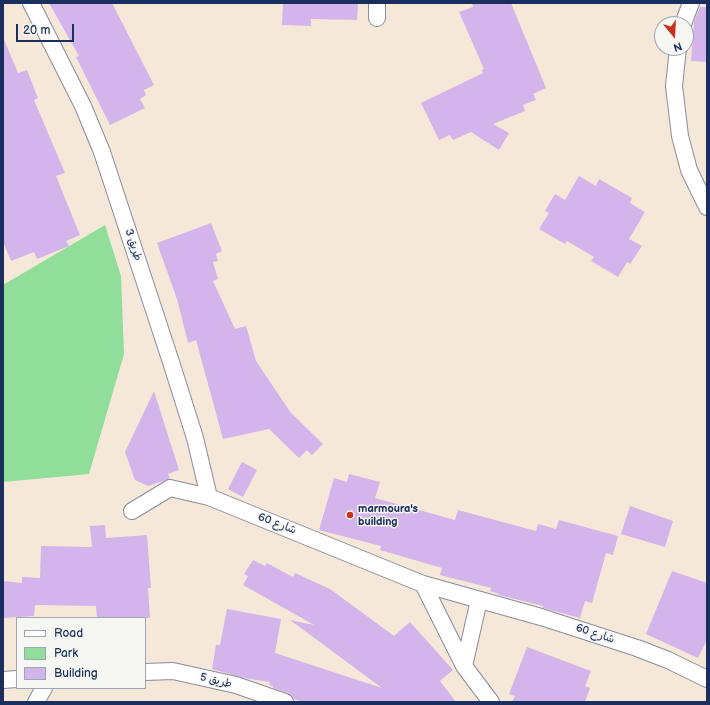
<!DOCTYPE html>
<meta charset="utf-8">
<style>
body{margin:0}
#map{position:relative;width:710px;height:705px;overflow:hidden;background:#f5e8d8;font-family:"Balsamiq Sans",sans-serif}
canvas{display:block}
.frame{position:absolute;inset:0;border:4px solid #1b2f5e;pointer-events:none}
.legend{position:absolute;left:16px;top:617px;width:130px;height:72px;box-sizing:border-box;background:#f6f6f2;border:1px solid #9ea6b7;margin:0;padding:5px 7px;list-style:none;font-size:12px;color:#1b2f5e}
.legend li{display:flex;align-items:center;gap:8px;height:20px}
.legend b{width:20px;border:1px solid #9ea6b7}
.north{position:absolute;left:654px;top:16px;width:40px;height:40px;box-sizing:border-box;background:#f6f6f2;border:1px solid #9ea6b7;border-radius:50%;rotate:162deg;font-size:11px;font-weight:700;line-height:16px;text-align:center;color:#1b2f5e}
.north::after{content:'';display:block;margin:auto;width:14px;height:18px;background:#c8321e;clip-path:polygon(50% 0,100% 100%,50% 72%,0 100%)}
.scale{position:absolute;left:16px;top:24px;width:58px;height:18px;box-sizing:border-box;border:2px solid #1b2f5e;border-top:0;padding-left:5px;font-size:12px;line-height:14px;white-space:nowrap;color:#1b2f5e;-webkit-text-stroke:3px #f6f6f2;paint-order:stroke}
</style>
<div id="map">
<canvas width="710" height="705"></canvas>
<div class="frame"></div>
<ul class="legend">
<li><b style="height:5px;background:#fff"></b>Road</li>
<li><b style="height:11px;background:#91dd9a"></b>Park</li>
<li><b style="height:11px;background:#d3b5eb"></b>Building</li>
</ul>
<div class="north">N</div>
<div class="scale">20 m</div>
</div>
<script>
const context = document.querySelector('canvas').getContext('2d');
context.lineJoin = 'round';
function fill(path, color) {
  context.fillStyle = color;
  context.fill(path, 'evenodd');
}
function trace(path, color, width, dash) {
  context.strokeStyle = color;
  context.lineWidth = width;
  context.lineCap = dash ? 'butt' : 'round';
  context.setLineDash(dash || []);
  context.stroke(path);
}
function drawText(font, color, halo, rows, align = 'center') {
  context.font = font + ' "Balsamiq Sans","Playpen Sans Arabic",sans-serif';
  context.lineWidth = 3;
  context.setLineDash([]);
  context.textBaseline = 'middle';
  context.strokeStyle = halo;
  context.fillStyle = color;
  for (const [text, x, y, turn = 0] of rows) {
    context.save();
    context.translate(x, y);
    context.rotate((+turn || 0) * Math.PI / 180);
    context.textAlign = isNaN(turn) ? turn : align;
    if (halo) context.strokeText(text, 0, 0);
    context.fillText(text, 0, 0);
    context.restore();
  }
}
const green = new Path2D(`
 M105,225L121,276L124,354L89,474L3,482V285Z`);
const building = new Path2D(`
 M49,3H112L154,85L144,90L146,95L140,99L145,108L110,125L76,57L79,56Z
 M283,3H358L357,20L311,19V26L282,25Z
 M472,3H511L546,88L533,94L536,100L523,105L525,111L493,124L509,133L499,150L471,132L453,140L450,135L439,140L421,103L483,73L482,70L484,69L459,12L473,7Z
 M700,7H707V62L691,61L694,22Z
 M3,37L18,73L27,70L38,98L34,100L65,173L56,176L80,235L66,241L69,246L37,259L34,252L11,261L3,242Z
 M579,176L596,186L599,179L632,198L630,203L645,212L629,239L642,246L630,264L627,262L618,277L591,261L594,257L567,241L565,244L539,229L549,213L545,211L555,194L565,200Z
 M211,223L222,251L216,254L218,261L213,262L218,279L213,281L235,329L246,326L256,361L291,413L323,444L312,455L307,450L299,458L269,429L223,439L196,340L188,343L177,299L157,243Z
 M154,391L179,470L168,474L170,479L148,486L135,480L125,452Z
 M242,462L257,470L243,497L228,489Z
 M349,474L380,482L375,498L455,520L458,510L536,531L538,524L556,529L559,520L618,536L613,555L606,553L592,603L585,601L580,618L543,608V606L499,595V594L490,591L491,588L440,575L442,568L380,550L381,546L319,530L334,478L347,482Z
 M630,506L673,521L665,547L621,534Z
 M105,525L106,538L147,535L151,588H148L150,618H97L96,606L35,605L34,616L3,618V581L22,583V577L40,578L41,546L92,547L90,526Z
 M253,560L265,566L267,563L293,577L295,573L330,589L394,636L410,622L453,670L440,681L456,702H303L294,699L288,693L273,688V686L269,685L270,682L244,678L212,669L216,645H220L227,609L281,619L275,653L382,688L290,620L314,625L243,585L248,576L244,574Z
 M672,571L707,583V640L698,658L646,634Z
 M527,647L591,671L585,686L590,688L585,702H512L515,696L509,694Z`);
const minor = new Path2D(`
 M31,3L83,106L102,152L171,362L195,438L209,497
 M377,18V3
 M683,24L691,3
 M678,48L674,86L680,136L689,170L707,207
 M132,511L170,488L209,497L423,584L541,617L637,648L668,660L707,679
 M423,584L464,666L491,702
 M464,666L479,600
 M145,672L173,671L236,685L285,702
 M3,680L17,679
 M36,702L44,688`);
const markers = [
 [350,515,4,"#c8321e"]
];
const streetNames = [
 ["طريق 3",133,245,72],
 ["شارع 60",277,524,21],
 ["شارع 60",595,634,18],
 ["طريق 5",216,681,13]
];
const poiNames = [
 ["marmoura's",358,509],
 ["building",358,522]
];
fill(green, '#91dd9a');
fill(building, '#d3b5eb');
trace(minor, '#888c9b', 18);
trace(minor, '#fff', 16);
for (const [x, y, r, color] of markers) {
  const dot = new Path2D();
  dot.arc(x, y, r, 0, 2 * Math.PI);
  context.fillStyle = color;
  context.fill(dot);
  trace(dot, '#f6f6f2', 1.5);
}
drawText('11px', '#1b2f5e', '#f6f6f2', streetNames);
drawText('bold 11px', '#1b2f5e', '#f6f6f2', poiNames, 'left');
</script>
